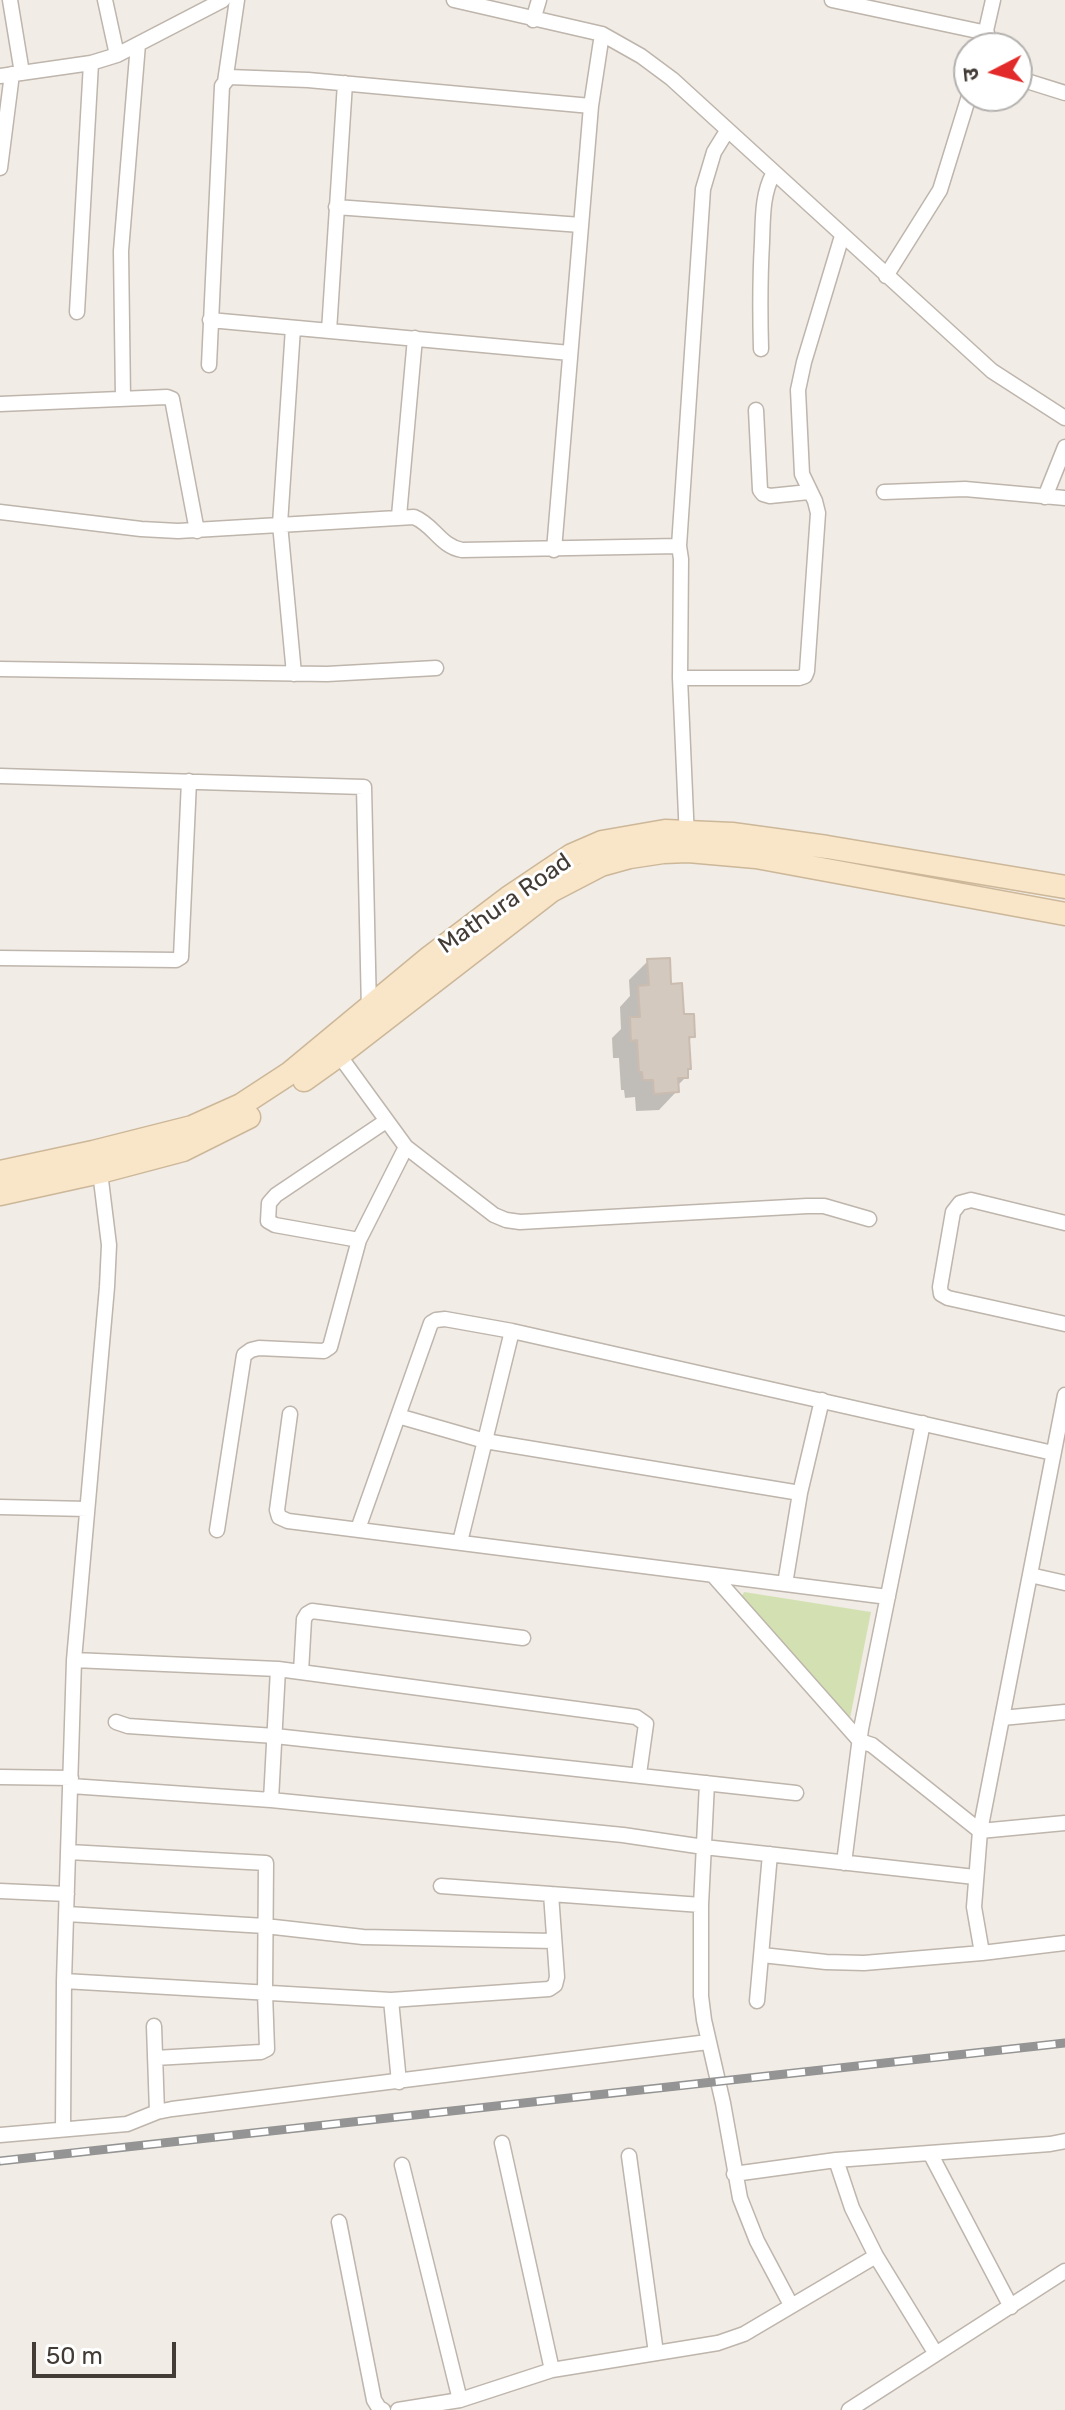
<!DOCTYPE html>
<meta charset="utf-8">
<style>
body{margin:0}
#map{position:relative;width:1065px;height:2410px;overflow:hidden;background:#f1ece5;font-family:Rubik,"Noto Sans Devanagari",sans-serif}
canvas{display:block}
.north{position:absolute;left:953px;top:32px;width:80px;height:80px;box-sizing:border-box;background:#fff;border:2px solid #b4b1af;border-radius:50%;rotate:264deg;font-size:22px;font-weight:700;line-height:32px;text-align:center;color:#433c36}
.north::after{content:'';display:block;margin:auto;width:28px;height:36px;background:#e32a2a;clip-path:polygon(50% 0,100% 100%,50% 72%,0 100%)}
.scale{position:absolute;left:32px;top:2342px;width:144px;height:36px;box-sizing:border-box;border:4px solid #433c36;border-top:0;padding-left:10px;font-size:24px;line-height:28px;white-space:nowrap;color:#433c36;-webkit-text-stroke:6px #fff;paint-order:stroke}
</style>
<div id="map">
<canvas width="1065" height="2410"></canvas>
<div class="north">उ</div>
<div class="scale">50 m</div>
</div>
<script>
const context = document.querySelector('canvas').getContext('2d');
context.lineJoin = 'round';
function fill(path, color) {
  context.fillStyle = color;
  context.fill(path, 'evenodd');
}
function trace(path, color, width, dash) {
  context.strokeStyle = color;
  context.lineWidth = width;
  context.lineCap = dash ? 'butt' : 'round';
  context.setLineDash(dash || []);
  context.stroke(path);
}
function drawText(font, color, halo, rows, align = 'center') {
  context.font = font + ' Rubik,sans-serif';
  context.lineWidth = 6;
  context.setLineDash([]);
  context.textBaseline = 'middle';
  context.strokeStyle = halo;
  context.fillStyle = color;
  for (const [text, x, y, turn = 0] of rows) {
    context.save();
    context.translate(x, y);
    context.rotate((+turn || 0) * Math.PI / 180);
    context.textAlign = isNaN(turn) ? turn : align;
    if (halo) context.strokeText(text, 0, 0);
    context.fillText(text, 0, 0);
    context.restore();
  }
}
const green = new Path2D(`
 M744,1592L871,1612L850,1718L742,1596Z`);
const shadow = new Path2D(`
 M648,961L669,986L693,1036L687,1042L689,1068L686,1071V1077L677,1086V1091L659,1110L636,1111L635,1097L625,1098L624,1090H621L619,1058H613L612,1038L621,1029L620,1007L630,996L629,980Z`);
const building = new Path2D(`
 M670,958L671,984L682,983L684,1014H694L695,1037H689L691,1069H688V1078H678L679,1092L654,1094L653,1080H643L642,1072H639L637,1040L631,1041L630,1017H640L638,986L649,985L647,959Z`);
const street = new Path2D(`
 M10,0L22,73
 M105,0L117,55
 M454,0L602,34L641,56L672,79L992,371L1065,418
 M832,0L987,33
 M533,20L539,0
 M982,48L993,0
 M0,76L91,63L117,55L223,0
 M1017,78L1065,93
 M225,82L237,0
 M591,106L602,34
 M0,168L12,74
 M336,207L581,225
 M886,276L940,190L969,96
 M77,312L91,63
 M210,320L570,353
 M293,328L280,524L294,674
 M329,331L345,83
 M761,349C760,313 760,278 762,242C763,218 762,195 773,174
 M209,365L222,86L229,77L308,80L591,106L554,550
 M123,398L121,251L138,44
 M0,404L167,397L172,399L197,531
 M756,410L760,490L763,494L770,496L809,492
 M884,492L965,489L1065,498
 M1045,497L1065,447
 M0,512L141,529L178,531L414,517C434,525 440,546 462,550L679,546L681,559L680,678L687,839
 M399,516L415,338
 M679,546L703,189L714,152L727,131
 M0,669L327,674L436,668
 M680,678H799L805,676L807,671L818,513L815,501L802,474L798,390L804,362L842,236
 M0,776L364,787L369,1010
 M0,958L176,960L181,957L189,781
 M339,1055L406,1147L494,1215L506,1220L520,1222L807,1206H824L869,1219
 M1065,1223L971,1200L960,1203L953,1212L940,1287L941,1294L948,1298L1065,1324
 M359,1240L275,1225L268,1221L269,1203L276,1195L386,1121
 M290,1414L277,1510L279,1517L288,1521L888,1597
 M398,1416L485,1441L800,1493L785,1584
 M800,1493L822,1400
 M0,1507L87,1509
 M358,1529L431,1323L436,1320L445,1319L512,1331L1053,1453
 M217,1530L244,1355L251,1350L259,1348L324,1351L330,1347L359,1240L406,1147
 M460,1542L512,1331
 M713,1575L860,1741L872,1745L980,1831L1065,1823
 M1030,1575L1065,1583
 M74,1660L278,1669L636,1717L646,1724L639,1774
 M301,1672L304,1619L307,1614L312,1611L523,1638
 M1002,1718L1065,1712
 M116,1722L128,1726L275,1736L796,1793
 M0,1777L71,1778
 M707,1783L701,1905V1996L704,2020L723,2103L740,2198L757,2241L791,2305
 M71,1786L271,1800L623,1835L704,1847L975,1877
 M271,1800L278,1669
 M69,1852L266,1863L265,1993L267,2049L261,2052L155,2058
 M844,1863L861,1729L923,1423
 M441,1886L701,1905
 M0,1891L67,1894
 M67,1914L265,1926L363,1937L554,1941
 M982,1953L974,1907L980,1831L1065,1395
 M762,1955L826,1962L864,1963L982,1953L1065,1943
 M64,1981L391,2000L549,1989L555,1985L557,1977L551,1894
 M391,2000L399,2082
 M757,2001L770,1854
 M154,2026L157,2112
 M63,2129L64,1981L74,1660L107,1287L109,1245L100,1172
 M0,2135L127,2124L157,2112L172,2109L708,2042
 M502,2143L552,2370
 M930,2153L1011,2307
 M629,2156L656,2353
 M836,2160L852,2208L876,2256L936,2354
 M402,2165L460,2400
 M734,2174L836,2160L1050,2144L1065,2141
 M339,2222L374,2400L379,2408L383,2410
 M398,2410L460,2400L552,2370L718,2343L744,2334L876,2256
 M849,2410L1065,2271`);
const secondary = new Path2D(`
 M304,1080L339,1055L551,891L601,865L630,857L663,852L688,851L756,857L1065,914
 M0,1172L93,1152L192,1127L241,1105L290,1073L430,957L508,898L572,855L602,842L665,831L732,834L827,847L1065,887
 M0,1194L100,1172L183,1150L249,1117`);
const rail = new Path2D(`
 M0,2161L1065,2043`);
const streetNames = [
 ["Mathura Road",505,904,-35]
];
fill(green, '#d3e1b2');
fill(shadow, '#0003');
fill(building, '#d4c9bf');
trace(building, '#cbbcb0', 2);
trace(street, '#beb5ac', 17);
trace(secondary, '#ccb799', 25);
trace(street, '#fff', 14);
trace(secondary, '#f9e5c8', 22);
trace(rail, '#949494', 9);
trace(rail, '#fff', 6, [18]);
drawText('24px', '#433c36', '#fff', streetNames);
</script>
